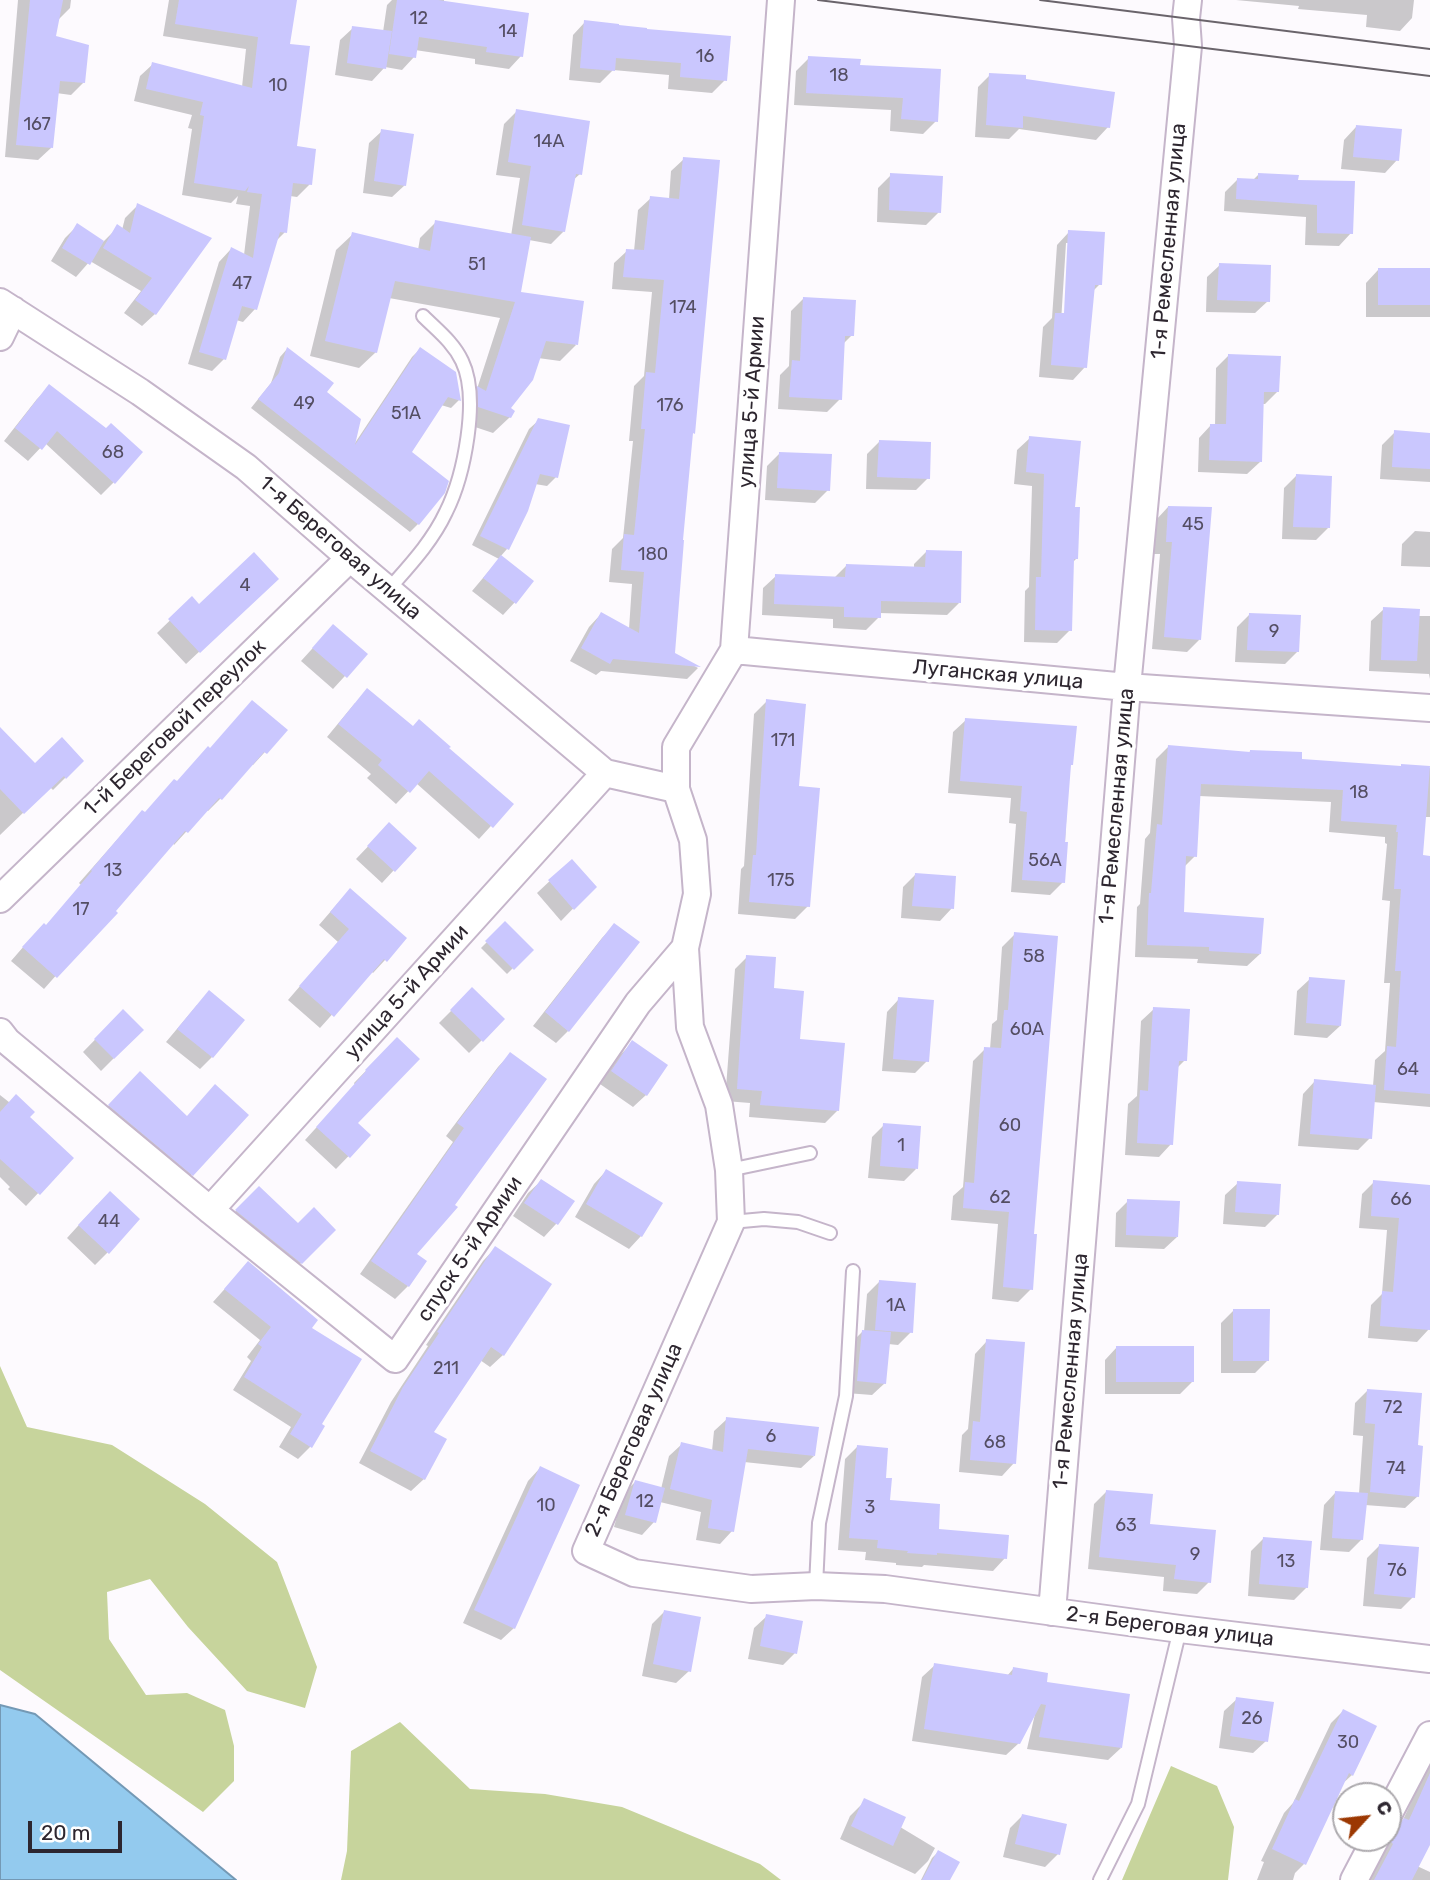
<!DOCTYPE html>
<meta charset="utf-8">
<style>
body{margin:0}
#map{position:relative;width:1430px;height:1880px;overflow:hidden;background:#fdfafe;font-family:Rubik,sans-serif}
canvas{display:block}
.north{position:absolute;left:1332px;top:1782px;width:70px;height:70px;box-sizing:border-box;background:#fff;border:2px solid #aba8ac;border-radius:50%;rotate:63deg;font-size:19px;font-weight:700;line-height:28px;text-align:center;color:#2d262f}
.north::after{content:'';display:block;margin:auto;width:24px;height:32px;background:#9c3802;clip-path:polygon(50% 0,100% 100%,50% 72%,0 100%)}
.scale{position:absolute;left:28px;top:1821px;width:94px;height:32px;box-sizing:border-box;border:4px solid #2d262f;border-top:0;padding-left:9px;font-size:21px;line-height:24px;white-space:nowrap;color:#2d262f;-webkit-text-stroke:5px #fff;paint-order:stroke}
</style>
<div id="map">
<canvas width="1430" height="1880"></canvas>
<div class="north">С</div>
<div class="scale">20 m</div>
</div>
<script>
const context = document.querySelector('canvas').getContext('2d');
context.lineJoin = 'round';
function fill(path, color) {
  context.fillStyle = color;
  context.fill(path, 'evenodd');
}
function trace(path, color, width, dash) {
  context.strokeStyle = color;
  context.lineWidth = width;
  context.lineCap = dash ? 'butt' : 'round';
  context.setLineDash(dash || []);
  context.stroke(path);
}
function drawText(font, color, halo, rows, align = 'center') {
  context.font = font + ' Rubik,sans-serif';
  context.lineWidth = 7;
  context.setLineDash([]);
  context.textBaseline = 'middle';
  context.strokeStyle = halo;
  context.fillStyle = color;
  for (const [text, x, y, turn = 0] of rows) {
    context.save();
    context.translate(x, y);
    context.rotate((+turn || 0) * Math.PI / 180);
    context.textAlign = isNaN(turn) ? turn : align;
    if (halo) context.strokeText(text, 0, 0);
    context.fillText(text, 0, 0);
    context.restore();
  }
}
const forest = new Path2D(`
 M0,1366L27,1427L112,1445L205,1504L277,1562L317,1667L305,1708L247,1691L188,1627L150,1579L107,1592L109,1639L146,1695L187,1693L225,1710L234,1746V1781L203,1812L0,1670Z
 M400,1722L470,1789L545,1794L622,1807L760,1864L781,1880H341L347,1851L351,1751Z
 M1171,1766L1217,1786L1234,1827L1228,1880H1122Z`);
const water = new Path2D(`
 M0,1705L35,1714L236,1880H0Z`);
const shadow = new Path2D(`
 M18,0H71L70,8L57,21L54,37L84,82L71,95L56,93L51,148L38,160L5,157Z
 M169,0H295L288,45L295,148L310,184L297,197L290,196L285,232L276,241L255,309L243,322L236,320L224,359L212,371L188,364L219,262L231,249L244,255L250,206L236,204L238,196L231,203L182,195L192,129L188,128L192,115L134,101L140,76L153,64L242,87L246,49L163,36Z
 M392,0H444V3L521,56L509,69L475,64V59L415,50L414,57L402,70L385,67L372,81L335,75L340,40L353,28L383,32L387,5Z
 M1236,0H1414L1412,18L1400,31L1366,27L1367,15L1298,9L1299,6Z
 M585,22L725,80L712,93L668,89L669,75L613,70L600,83L569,80L573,35Z
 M809,58L858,66L936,121L923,134L890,131L891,110L794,105L796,71Z
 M990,75L1024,80L1108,127L1096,140L1019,129L1009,139L975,137L978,87Z
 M517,111L580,174L572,181L564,231L551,244L529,240L519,294L576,345L560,361L538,358L508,409L510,417L493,433L463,423L462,403L477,389L500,318L389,298L376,352L359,368L310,356L336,250L353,234L418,250L420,238L436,222L511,236L520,178L496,175L504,124Z
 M1356,127L1397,160L1385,173L1341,169L1344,140Z
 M382,131L405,185L392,197L363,193L369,143Z
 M684,159L693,433L691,435L673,654L698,668L687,679L601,671L596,675L570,661L589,627L601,614L629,629L632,584L609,582L612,549L623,538L633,441H629L634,386L644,376L652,292L612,289L614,263L627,251H634L638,210L651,198L669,199L671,171Z
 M1259,174L1296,182L1351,233L1339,246L1305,245L1306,217L1224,211L1225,192L1237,180H1253Z
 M891,175L939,212L926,225L877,222L878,188Z
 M138,205L209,239L155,314L142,326L124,313L141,291L90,261L76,277L51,261L65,238L77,226L103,242L118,227L122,230L125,218Z
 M1069,232L1100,284L1092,292L1085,367L1073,380L1039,377L1043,327L1052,318L1057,245ZM1066,243H1070L1065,322H1061Z
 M1220,265L1268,301L1255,313L1206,312L1207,277Z
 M1378,270H1430V317H1366V283Z
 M804,298L852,335L843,344L840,399L827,412L778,409L780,375L789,366L791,311Z
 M287,349L353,446L412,357L420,349L455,373L459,400L451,408L441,405L409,452L418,524L410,532L251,408L271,383L280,357Z
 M1229,355L1278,391L1265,404H1262L1260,462L1247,474L1198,472L1199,438L1211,425L1215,426L1216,368Z
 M50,386L114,482L101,495L45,443L28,461L4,441L37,399Z
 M539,420L556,477L547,486L535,484L507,549L500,557L531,581L515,602L503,615L472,591L499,559L472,545L529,429Z
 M1395,432L1430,434V482L1380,479L1382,445Z
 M1030,438L1073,508L1077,558L1072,563L1070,630L1057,643L1024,642L1025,591L1029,587L1032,486L1014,484L1017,450Z
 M879,442L928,478L916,490L866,489L867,454Z
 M780,453L828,490L815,503L765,500L767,466Z
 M1296,476L1328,528L1316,540L1282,539L1284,488Z
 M1168,507L1199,640L1187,652L1152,649L1160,554H1154L1156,520Z
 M1415,531L1430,532V567L1401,566L1402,544Z
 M927,551L959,603L947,615L879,613V617L866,630L833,628V619L762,615L763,588L776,576L834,578L846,566L914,569V564Z
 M264,591L186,664L157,633L192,599L199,606Z
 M1384,609L1417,616H1430V679L1429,674L1369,671L1371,621Z
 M1249,615L1298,651L1285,664L1235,662L1237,627Z
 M321,639L365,654L333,689L301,661Z
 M767,701L798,788L808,906L795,919L738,914L741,869L744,866L754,714Z
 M355,703L413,728L447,748L511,804L479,839L416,783L396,804L367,778L371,774L327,737Z
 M966,720L1069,767L1063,882L1050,895L1011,892L1016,824L1009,823L1011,798L948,793L953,732Z
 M285,730L253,765L251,764L220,799L208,811L206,810L174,845L173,843L44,989L11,961L31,938L45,927L81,885L79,883L130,825L144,814L210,750Z
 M1169,746L1249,753L1250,751L1300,761L1399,768L1402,765L1430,768V817H1424L1421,857L1430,858V1107L1373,1102L1370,1138L1358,1150L1298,1146L1303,1094L1315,1081L1373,1086L1375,1060L1385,1051L1390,983H1384L1390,901L1382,900L1387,844L1385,843V837L1329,832L1331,802L1199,796L1195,856L1184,867L1182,914L1260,954L1247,966L1197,963L1198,959L1135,957L1137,907L1140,904L1145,839L1150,833L1156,759Z
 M0,752L35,766L82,761L53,790L50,787L0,835Z
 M377,837L394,870L382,883L356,859Z
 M571,861L594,887L561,921L537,893Z
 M915,875L952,908L940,921L901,918L903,887Z
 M338,903L405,938L385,960L373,973L371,971L320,1028L288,1000L338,942L319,925Z
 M505,924L531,950L507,974L481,948Z
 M614,925L568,1031L556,1043L533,1026L602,938Z
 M1015,934L1032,1235L1031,1289L1018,1302L992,1299L998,1224L951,1220L953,1196L963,1187L973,1061L985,1049H990L992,1024L997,1020L1002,947Z
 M747,957L772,990L838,1110L825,1123L749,1117L750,1103L725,1101L735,969Z
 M1310,979L1340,1026L1327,1038L1294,1035L1297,991Z
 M472,990L503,1019L469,1053L439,1023Z
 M899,999L927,1061L915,1073L882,1071L887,1012Z
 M197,1005L212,1057L200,1069L166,1042Z
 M1154,1009L1185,1060L1176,1069L1171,1144L1159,1157L1125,1155L1128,1104L1137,1096L1141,1021Z
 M123,1011L142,1030L101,1071L83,1052Z
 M397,1039L355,1123L369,1135L336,1169L305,1140L355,1085L354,1083Z
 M632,1043L646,1095L633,1107L600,1084L620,1055Z
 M510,1054L414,1254L408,1286L395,1299L360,1274L453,1142L446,1136L498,1067Z
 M127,1086L192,1174L180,1187L97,1118Z
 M0,1095L28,1117L71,1158L26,1206L8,1189L10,1187L0,1177Z
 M884,1125L916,1169L904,1181L868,1178L872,1137Z
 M606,1171L641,1236L629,1249L575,1217L594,1184Z
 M541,1181L572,1201L556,1224L544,1237L513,1216L528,1193Z
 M1374,1182L1430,1186L1429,1329L1417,1342L1368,1338L1371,1305L1382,1294L1387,1230L1359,1228L1362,1194Z
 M1238,1183L1278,1214L1265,1227L1223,1224L1225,1195Z
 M259,1188L298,1226L334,1230L292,1272L227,1220Z
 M1128,1201L1177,1237L1164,1249L1115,1247L1116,1213Z
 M97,1205L108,1252L95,1265L67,1238Z
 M495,1248L503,1355L490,1367L480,1360L431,1433L424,1479L411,1491L359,1463L391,1402L428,1346L426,1345L483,1261Z
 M248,1263L309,1328L320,1425L310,1447L298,1459L279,1447L291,1427L233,1390L251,1361L247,1357L260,1340L213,1302Z
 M880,1281L911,1332L898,1345L888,1344L885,1383L872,1395L846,1393L850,1344L862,1332H864L867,1294Z
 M1234,1310L1267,1361L1255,1373H1221V1323Z
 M987,1341L1014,1463L1002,1476L959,1472L962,1435L968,1429L975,1354Z
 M1117,1347L1192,1382L1180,1394H1105V1360Z
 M1368,1390L1416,1447L1418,1496L1405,1508L1365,1505L1362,1539L1349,1552L1320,1550L1324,1505L1336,1492L1359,1494L1363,1436L1353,1435L1355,1403Z
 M727,1419L814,1456L801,1468L744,1462L732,1531L720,1544L696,1540L701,1512L660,1502L654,1522L642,1535L614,1527L623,1494L635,1482L661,1489L669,1456L682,1444L712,1451L714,1431Z
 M857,1447L884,1479L888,1501L937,1531L1005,1558L993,1571L924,1565L922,1567L896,1565V1563L865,1560L866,1552L838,1550L845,1459Z
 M540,1468L514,1628L501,1640L463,1623L528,1481Z
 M1107,1491L1148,1525L1209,1582L1197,1594L1163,1591L1164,1577L1088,1569L1094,1504Z
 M1263,1539L1307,1587L1294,1600L1248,1596L1251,1551Z
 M1379,1546L1413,1597L1401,1609L1363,1606L1367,1558Z
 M664,1612L689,1671L676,1683L642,1676L652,1624Z
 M767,1616L795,1653L783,1665L748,1659L754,1628Z
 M935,1665L1007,1676L1013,1669L1045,1683L1121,1748L1108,1760L1027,1749L1035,1714L1019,1743L1006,1755L912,1741L922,1677Z
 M1237,1699L1266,1741L1253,1753L1219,1748L1224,1711Z
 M1343,1711L1352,1775L1341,1785L1304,1864L1295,1873L1293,1880H1257L1264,1862L1261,1861L1284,1813L1293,1803L1331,1723Z
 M1430,1766V1841L1417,1866L1430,1872V1880H1370L1382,1856L1379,1855L1388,1837L1402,1822L1426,1770Z
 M862,1804L935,1848L928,1861L915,1874L840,1839L850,1816Z
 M1022,1816L1058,1854L1045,1867L1003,1857L1010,1828Z
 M938,1852L948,1880H921L932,1858Z`);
const building = new Path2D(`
 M30,0H63L56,36L89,45L85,83L60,81L53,148L16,145Z
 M179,0H297L290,44L310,46L297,146L316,149L312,185L293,183L287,233L280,232L257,310L242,306L226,360L199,352L231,247L253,258L262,194L247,192L249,186L245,191L194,183L204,116L200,115L203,102L146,89L152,62L252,88L258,37L175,24Z
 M397,0H438L529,13L523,57L486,52L487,47L419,37L416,58L389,54Z
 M584,20L619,24V25L647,28V29L731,36L727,81L680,77L681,63L616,58L615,71L580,68Z
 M352,26L392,31L386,69L347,63Z
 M808,56L861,59L860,65L941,69L938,122L901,119L903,98L806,93Z
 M989,73L1026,75V79L1115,92L1110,128L1023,116V128L986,125Z
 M516,109L590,121L582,175L576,174L565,232L522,225L531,166L508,162Z
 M1356,125L1402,129L1399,161L1353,157Z
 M381,129L414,134L406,186L374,181Z
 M683,157L720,160L695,434L693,433L683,540H684L675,653L701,667L613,659L610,664L581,648L601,612L639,633L644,572L621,570L624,534L634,535L645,429H641L646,372L655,373L664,280L623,277L626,249L644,250L650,196L679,199Z
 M890,173L943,176L941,213L889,210Z
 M1258,173L1299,175L1298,180L1355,181L1353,234L1317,233V205L1236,199L1237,178L1258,179Z
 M137,203L212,238L156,315L135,300L152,278L103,248L117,224L130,233Z
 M435,220L531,237L521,292L584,301L578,345L546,341L533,380L511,408L515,411L511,418L478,407L477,386L486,391L515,302L395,281L377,353L325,341L352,232L430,251Z
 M77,223L104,241L90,265L62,248Z
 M1068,230L1105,232L1102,285H1095L1087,368L1051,365L1055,313H1064Z
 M1219,263L1271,265L1270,302L1217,300Z
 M1378,268H1430V305H1378Z
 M803,297L856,300L854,336H845L842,400L789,397L792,360L800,361Z
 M287,347L334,383L327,392L361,419L355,445L420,347L456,372L461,401L448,397L412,452L449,481L445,493L419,525L258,399L279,373Z
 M1228,354L1281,356L1279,392H1264L1262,462L1209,460L1210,424H1226Z
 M49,384L106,428L111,423L143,452L115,484L57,431L42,450L15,428Z
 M538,418L570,425L558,478L540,474L528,511L509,550L480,536Z
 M1394,430L1430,433V469L1392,467Z
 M1029,436L1081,441L1075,507H1080L1078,559H1074L1072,631L1035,630L1036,577H1041L1044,474L1026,472Z
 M879,440L931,442L930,479L877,477Z
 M779,452L832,454L830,491L777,488Z
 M1296,474L1332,476L1330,528L1293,527Z
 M1168,506L1212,507L1201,640L1164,637L1172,542H1166Z
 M926,550L962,551L961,603L881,601V618L844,617V607L774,604L775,574L845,577L846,564L925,567Z
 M254,552L279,579L200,653L168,619L192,596L199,604Z
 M501,555L534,581L516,604L483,578Z
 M1383,607L1420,609L1417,661L1381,660Z
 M1249,613L1301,615L1299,652L1247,650Z
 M333,624L368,654L347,678L312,648Z
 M367,688L413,726L419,719L451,747L449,748L514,804L493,828L429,771L410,793L378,765L382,760L338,724Z
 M766,699L806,704L799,786L820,788L810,907L749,902L753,855H756Z
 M252,700L288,730L267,754L264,752L222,800L219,798L188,833L185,831L116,911L118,913L57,978L22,947L44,923L46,925L92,871L91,870L142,810L145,812L174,779L177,781L208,746L210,748Z
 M965,718L1077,726L1073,765H1071L1065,842H1068L1065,883L1022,880L1027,812L1020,811L1022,786L960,781Z
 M0,727L35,763L62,737L84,761L66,779L64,776L24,814L0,789Z
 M1168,745L1250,752V750L1302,752V759L1401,766V764L1430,766L1423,855L1430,856V1094L1384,1090L1387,1046L1396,1047L1401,971H1395L1401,889H1394L1398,832H1396L1397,825L1341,821L1343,790L1201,784L1197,857L1186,856L1184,912L1264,918L1261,954L1209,951V947L1147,945L1149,893H1151L1157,824L1162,825Z
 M389,822L417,848L395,872L367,846Z
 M572,859L597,887L574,910L548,880Z
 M915,873L956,876L954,909L912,906Z
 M350,888L407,938L387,962L384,959L334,1017L299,986L349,929L330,912Z
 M505,921L534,950L514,970L485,941Z
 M614,923L640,942L569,1032L545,1012Z
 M1014,932L1058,936L1034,1234H1037L1033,1290L1003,1287L1009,1212L963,1208L965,1182L974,1183L984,1047L1001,1048L1004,1010H1008Z
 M746,955L776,957L774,988L804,991L800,1039L845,1043L839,1111L760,1105L762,1091L737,1089Z
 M1309,977L1345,980L1341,1026L1306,1023Z
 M472,987L505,1019L483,1042L450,1010Z
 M209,990L245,1020L213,1058L177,1029Z
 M898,997L934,1000L929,1062L893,1059Z
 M1153,1007L1190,1009L1187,1061H1179L1173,1145L1137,1143L1140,1090L1148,1091Z
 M123,1009L144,1030L114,1059L94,1039Z
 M397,1037L420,1059L358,1123L371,1135L350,1158L316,1127L366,1071L365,1070Z
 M632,1040L668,1065L647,1096L611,1071Z
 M510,1052L547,1079L455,1205L458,1207L417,1254L427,1261L409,1287L371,1261L464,1128L457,1123Z
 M140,1071L187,1116L215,1084L249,1115L193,1176L108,1105Z
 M1314,1079L1376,1085L1372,1139L1310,1134Z
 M16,1094L35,1112L30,1117L74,1158L40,1195L0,1159V1112Z
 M883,1123L921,1126L918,1169L880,1166Z
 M606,1169L663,1203L642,1237L586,1204Z
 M541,1179L575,1201L558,1225L524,1203Z
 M1373,1180L1430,1185V1330L1380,1326L1382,1291L1393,1292L1399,1218L1371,1216Z
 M1237,1181L1281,1184L1279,1215L1235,1212Z
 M259,1186L298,1223L314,1207L336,1230L302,1264L235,1210Z
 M110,1191L140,1219L109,1254L78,1225Z
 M1127,1199L1180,1201L1178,1237L1126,1235Z
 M495,1246L552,1284L504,1356L491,1347L434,1432L447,1439L425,1480L370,1451L403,1387L439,1333L437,1332Z
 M248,1261L318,1320L312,1328L362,1359L322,1424L325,1426L312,1448L290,1434L302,1414L244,1377L262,1347L258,1344L271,1327L224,1289Z
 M879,1280L916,1283L913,1333L875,1330Z
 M1233,1309H1270L1269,1361H1233Z
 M862,1330L891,1332L886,1384L857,1381Z
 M986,1339L1025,1342L1016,1464L970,1460L973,1421L980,1422Z
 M1116,1346H1194V1382H1116Z
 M1367,1389L1422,1393L1418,1445L1423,1446L1419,1497L1370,1492L1375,1424L1365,1423Z
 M726,1417L819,1427L815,1456L748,1449L734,1532L708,1528L712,1500L670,1489L681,1442L723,1452Z
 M857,1445L888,1448L886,1478H892L890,1500L940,1504L939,1529L1009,1535L1007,1559L937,1553V1555L907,1553L908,1551L877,1548L878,1540L849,1538Z
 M540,1466L580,1485L515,1629L474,1610Z
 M635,1480L665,1488L656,1523L625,1515Z
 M1106,1490L1153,1494L1150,1524L1216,1530L1211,1583L1174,1579L1176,1565L1099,1557Z
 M1335,1491L1368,1493L1363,1540L1332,1538Z
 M1263,1537L1312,1541L1308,1588L1259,1584Z
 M1379,1544L1419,1547L1415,1598L1374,1594Z
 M664,1610L701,1617L691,1672L653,1664Z
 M766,1614L803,1621L797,1654L760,1646Z
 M934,1663L1012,1675L1013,1667L1048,1673L1047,1682L1130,1694L1122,1748L1039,1737L1046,1705L1041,1704L1020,1744L924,1729Z
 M1236,1697L1274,1702L1268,1742L1230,1736Z
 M1343,1709L1377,1726L1353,1776L1349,1773L1306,1865L1272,1849L1295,1799L1299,1801Z
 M1430,1773V1845L1412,1880H1374L1393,1844L1391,1842V1830L1397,1828L1404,1818L1409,1820Z
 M864,1798L906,1817L893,1846L851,1826Z
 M1022,1814L1067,1824L1060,1855L1015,1844Z
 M938,1850L960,1862L950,1880H922Z`);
const service = new Path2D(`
 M388,590C409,566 432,542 446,512C464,476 480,398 462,361C453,342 437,330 423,316
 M729,1170L810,1153
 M731,1222L764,1219L798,1222L830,1233
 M816,1586L819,1523L846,1396L853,1271
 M1100,1880L1138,1804L1180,1629`);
const minor = new Path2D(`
 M781,0L734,650L676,747V789L693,840L697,894L685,948L690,1027L719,1105L729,1170L731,1222L586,1551L634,1573L751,1589L816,1586L885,1589L1180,1629L1430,1659
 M0,302L140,392L246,467L350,558L605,773L676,789
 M0,337L13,310
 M734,650L1127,687L1430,708
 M0,899L350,558
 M0,1032L7,1041L210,1210L395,1359L638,1003L685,948
 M210,1210L605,773
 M1052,1612L1127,687L1188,46L1186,18L1188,0
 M1388,1815L1430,1735
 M1354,1880L1376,1838`);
const tram = new Path2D(`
 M818,0L1430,76
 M1040,0L1430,49`);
const numberNames = [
 ["12",419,19],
 ["14",508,32],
 ["16",705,57],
 ["18",839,76],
 ["10",278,86],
 ["167",37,125],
 ["14А",549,142],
 ["51",477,265],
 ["47",242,284],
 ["174",683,308],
 ["49",304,404],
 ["176",670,406],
 ["51А",406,414],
 ["68",113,453],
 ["45",1193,525],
 ["180",653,555],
 ["4",245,586],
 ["9",1274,632],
 ["171",783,741],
 ["18",1359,793],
 ["56А",1045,861],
 ["13",113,871],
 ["175",781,881],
 ["17",81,910],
 ["58",1034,957],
 ["60А",1027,1030],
 ["64",1408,1070],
 ["60",1010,1126],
 ["1",901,1146],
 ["62",1000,1198],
 ["66",1401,1200],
 ["44",109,1222],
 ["1А",896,1306],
 ["211",446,1369],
 ["72",1393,1408],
 ["6",771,1437],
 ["68",995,1443],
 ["74",1396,1469],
 ["12",645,1502],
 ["10",546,1506],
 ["3",870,1508],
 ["63",1126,1526],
 ["9",1195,1555],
 ["13",1286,1562],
 ["76",1397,1571],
 ["26",1252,1719],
 ["30",1348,1743]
];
const streetNames = [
 ["1-я Ремесленная улица",1169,241,-85],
 ["улица 5-й Армии",752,402,-86],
 ["1-я Береговая улица",340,548,41],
 ["Луганская улица",998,675,5],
 ["1-й Береговой переулок",175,728,-44],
 ["1-я Ремесленная улица",1117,806,-85],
 ["улица 5-й Армии",407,992,-48],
 ["спуск 5-й Армии",470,1249,-56],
 ["1-я Ремесленная улица",1071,1371,-85],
 ["2-я Береговая улица",634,1440,-66],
 ["2-я Береговая улица",1170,1627,7]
];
fill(forest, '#c7d49c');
fill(water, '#93caee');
trace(water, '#7499b5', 2);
fill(shadow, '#0003');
fill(building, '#cac7fe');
trace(service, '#c5b5ca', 16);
trace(minor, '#c5b5ca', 30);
trace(service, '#fff', 12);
trace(minor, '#fff', 26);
trace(tram, '#6a646b', 2);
drawText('18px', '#544e63', null, numberNames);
drawText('21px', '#2d262f', '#fff', streetNames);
</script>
